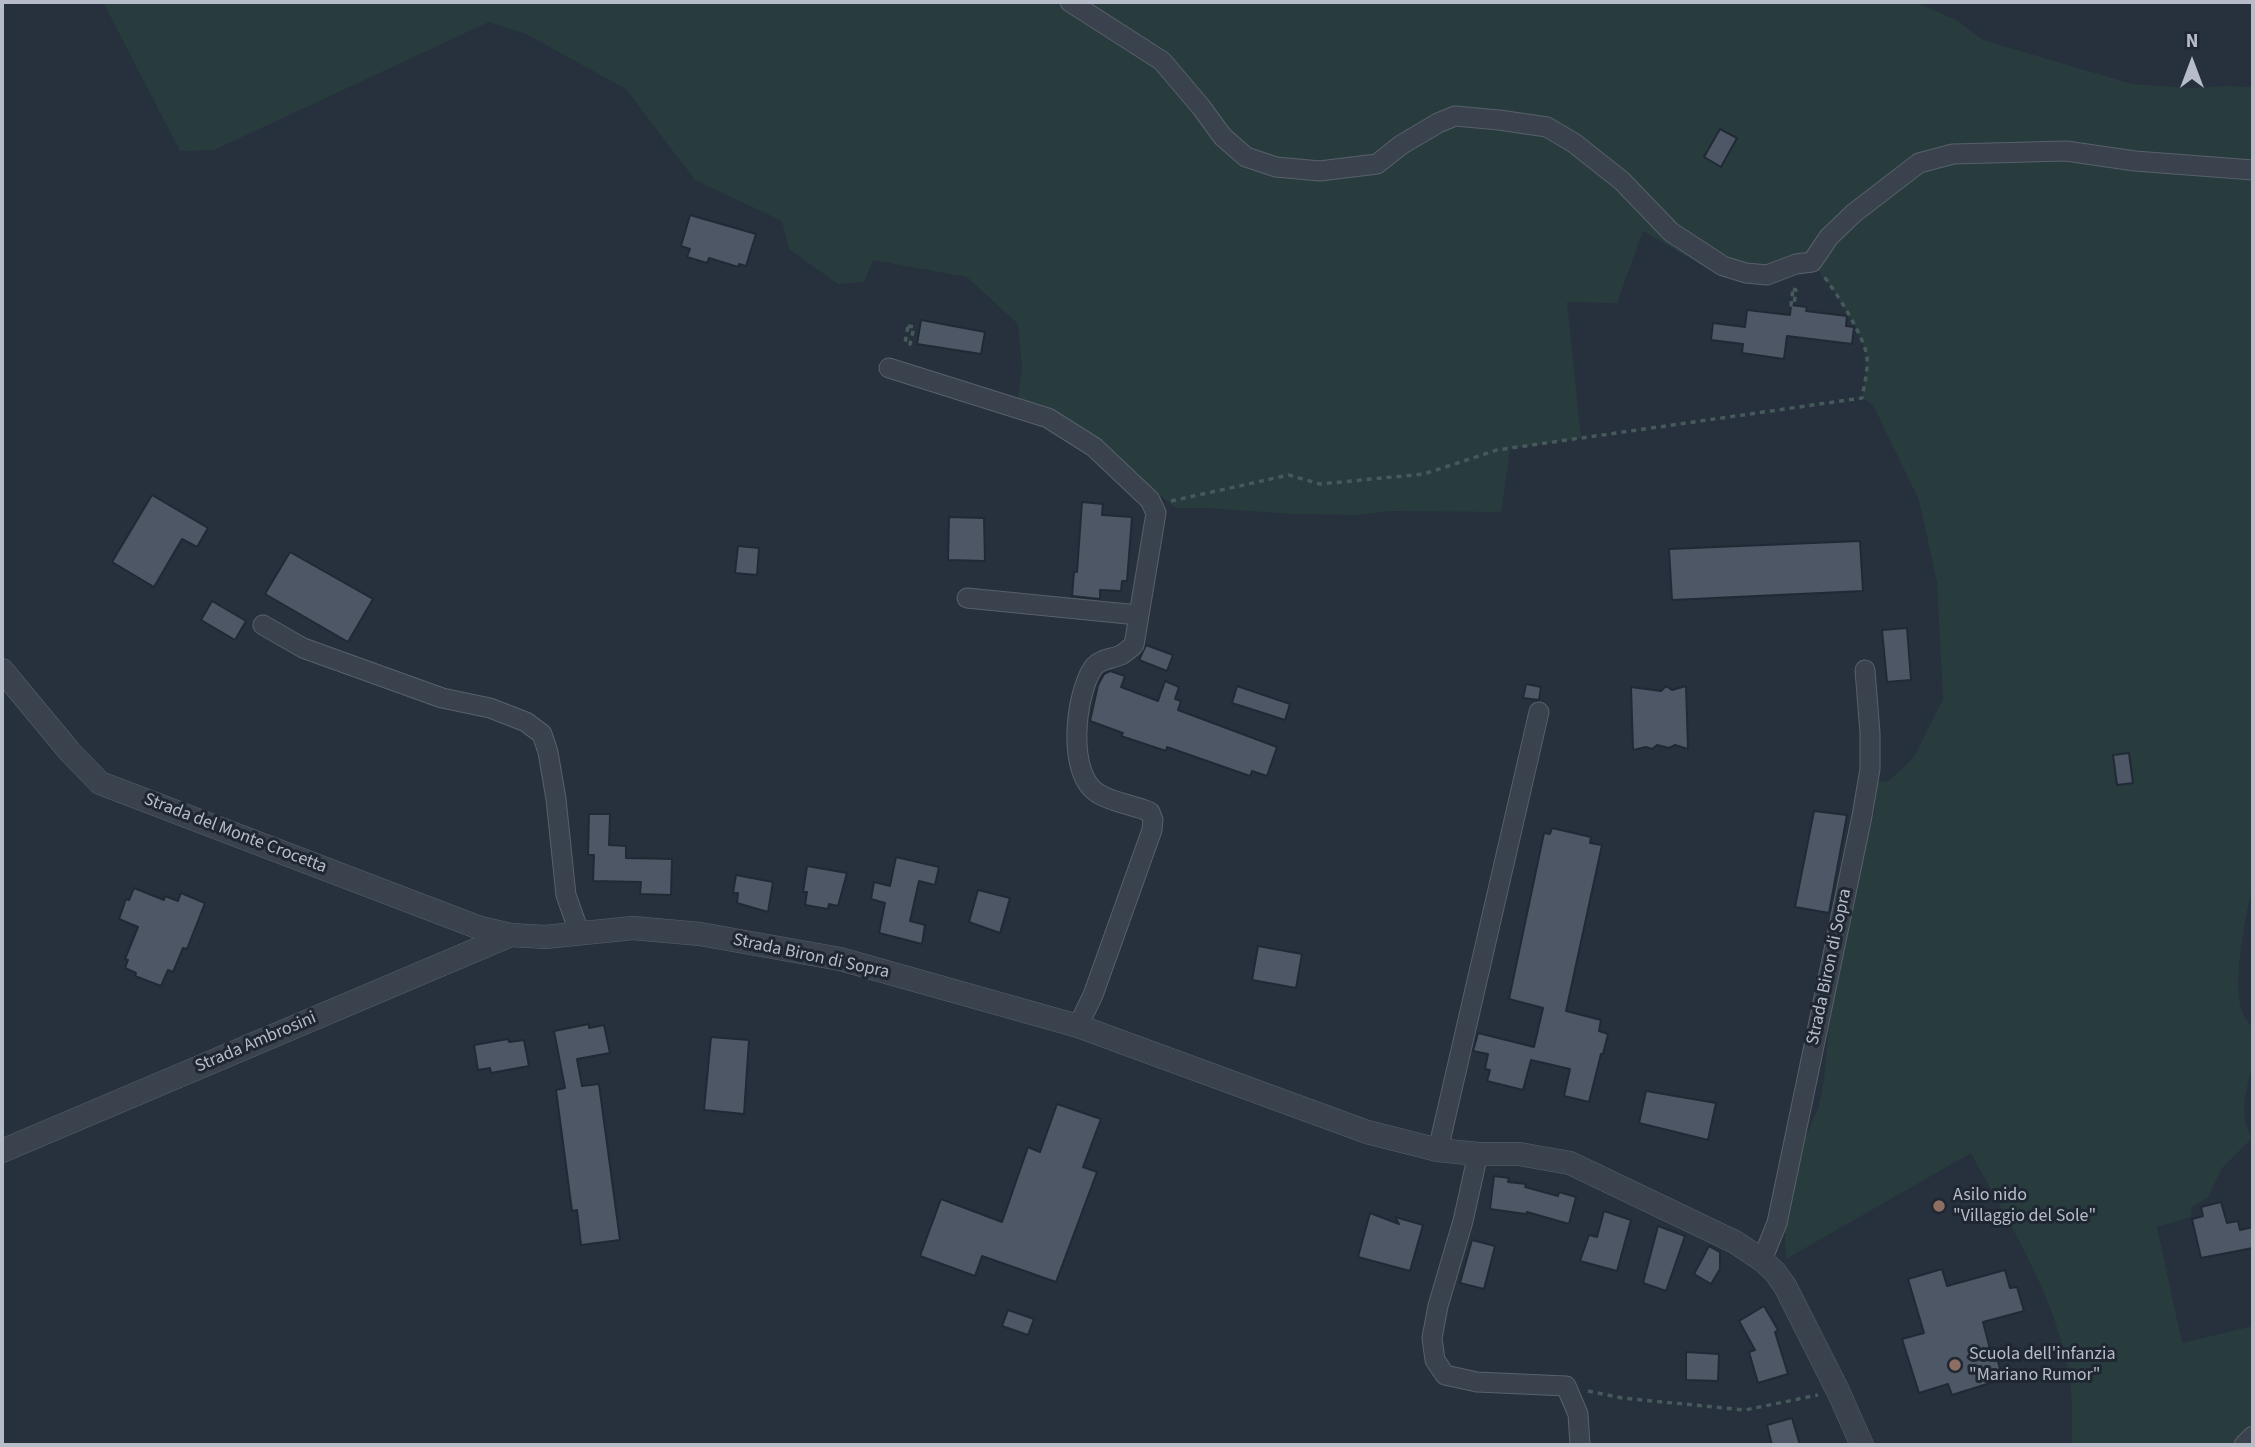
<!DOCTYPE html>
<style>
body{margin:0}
#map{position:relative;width:2255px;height:1447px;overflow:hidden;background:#27303d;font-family:"Source Sans 3",sans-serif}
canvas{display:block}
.frame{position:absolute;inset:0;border:4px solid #b7bdc8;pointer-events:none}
.north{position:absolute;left:2157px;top:28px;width:70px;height:70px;-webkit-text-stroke:5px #1f2733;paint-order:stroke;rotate:0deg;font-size:19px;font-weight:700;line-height:28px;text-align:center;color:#b7bdc8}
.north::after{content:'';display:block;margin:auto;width:24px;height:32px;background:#b7bdc8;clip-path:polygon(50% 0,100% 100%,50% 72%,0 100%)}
</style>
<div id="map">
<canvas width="2255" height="1447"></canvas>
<div class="frame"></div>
<div class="north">N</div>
</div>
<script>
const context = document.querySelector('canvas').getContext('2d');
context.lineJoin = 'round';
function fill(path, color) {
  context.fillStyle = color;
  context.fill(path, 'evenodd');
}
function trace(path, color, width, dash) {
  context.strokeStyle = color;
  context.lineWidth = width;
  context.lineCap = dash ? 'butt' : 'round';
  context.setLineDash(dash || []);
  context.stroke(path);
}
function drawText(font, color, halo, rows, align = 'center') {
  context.font = font + ' "Source Sans 3",sans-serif';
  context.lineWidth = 6;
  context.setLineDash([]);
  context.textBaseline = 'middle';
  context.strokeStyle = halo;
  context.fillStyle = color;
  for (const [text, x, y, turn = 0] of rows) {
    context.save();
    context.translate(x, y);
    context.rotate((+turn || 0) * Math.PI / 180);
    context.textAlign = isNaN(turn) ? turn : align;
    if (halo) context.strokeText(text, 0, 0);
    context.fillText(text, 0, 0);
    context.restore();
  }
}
const green = new Path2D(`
 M103,2H1915L1956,20L1983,40L2132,84L2190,88L2229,86L2253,87V882C2246,918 2234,967 2240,1005C2241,1014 2248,1020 2252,1028C2255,1034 2253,1043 2253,1050C2253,1081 2234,1109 2252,1138L2222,1168L2208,1197L2192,1207L2191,1217L2157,1227L2182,1343L2253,1326V1445H2072C2071,1424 2073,1402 2070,1380C2057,1297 2010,1226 1971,1153L1786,1259L1784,1214L1796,1160L1819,1106L1824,1080L1832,999L1852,888L1875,810L1876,782L1889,781L1914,757L1943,699L1937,582L1919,500L1873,405L1862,398C1864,385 1867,371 1867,359C1865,333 1828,282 1812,262L1752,273H1715L1643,231L1617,303L1567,302L1581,438L1510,449L1501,512L1390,511L1358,515L1294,514L1206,508H1176L1058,415L1018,398L1022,368L1018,324L967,277L873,260L864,282L838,284L789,249L782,221L695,180L626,89L526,34L489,22L214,150L180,151Z`);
const building = new Path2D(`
 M1720,129L1737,138L1721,167L1704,157Z
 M690,215L756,234L746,266L739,264L738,267L709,258L707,263L687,257L690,249L681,246Z
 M1791,305L1807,307L1806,311L1847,316L1846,326L1854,327L1852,344L1787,336L1784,359L1742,353L1743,344L1711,340L1713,323L1745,327L1747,310L1790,315Z
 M921,320L985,332L981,354L917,344Z
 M152,495L208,528L197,547L182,539L154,587L112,562Z
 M1082,502L1103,504L1102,515L1132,517L1127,581H1122L1121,591L1100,590V599L1072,596L1074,572H1077Z
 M949,517L984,518L985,561L948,560Z
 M1860,541L1863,591L1672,600L1669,549Z
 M738,546L759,548L757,575L735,573Z
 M290,552L373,599L348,642L265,594Z
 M212,601L246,621L235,640L201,620Z
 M1907,628L1911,680L1887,682L1882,630Z
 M1146,645L1173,655L1167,671L1139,660Z
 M1110,671L1125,676L1121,687L1158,701L1165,681L1179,687L1175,699L1181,701L1178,710L1277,747L1267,776L1252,771L1250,776L1167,747L1166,751L1121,736L1123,733L1090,721L1098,685L1104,674Z
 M1526,684L1541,687L1539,700L1523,698Z
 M1237,686L1290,704L1285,720L1232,703Z
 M1666,686L1672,690L1686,686L1688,749L1675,745L1669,748L1657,745L1652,749L1646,747L1633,750L1631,687L1661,691Z
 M2129,753L2133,783L2117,785L2113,755Z
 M1814,811L1847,815L1829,913L1795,907Z
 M589,814H610L609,845L626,846V858L672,859L671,895L640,894L641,882L593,881L594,855H588Z
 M1552,828L1591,837L1590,843L1602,845L1566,1011L1601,1020L1599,1031L1608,1034L1603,1054H1601L1589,1102L1564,1096L1570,1069L1531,1060L1523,1090L1487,1081L1490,1070L1485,1069L1488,1054L1473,1051L1478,1033L1534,1047L1543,1008L1509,999L1544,833L1550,834Z
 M896,857L939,867L935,885L919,881L910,921L925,925L922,944L879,933L885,903L871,899L874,882L890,886Z
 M807,866L847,873L838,906L829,904L828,909L805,905L807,892H803Z
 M736,875L773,882L768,912L737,903L738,893H733Z
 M134,888L164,900L165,896L178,901L181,893L205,903L187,949L183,948L173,972L168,970L161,986L135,976L136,973L125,968L128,960L125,959L138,927L119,919L126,899L129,900Z
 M978,890L1010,898L1000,933L969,922Z
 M1258,946L1302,954L1296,988L1252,980Z
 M589,1024V1028L604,1025L610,1053L577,1059L582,1086L599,1084L620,1240L581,1245L577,1210L572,1211L556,1090L565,1088L554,1031Z
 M711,1037L749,1040L744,1114L704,1110Z
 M508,1039L509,1042L524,1040L529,1066L491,1073L490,1068L478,1070L474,1045Z
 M1646,1091L1716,1103L1708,1140L1639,1123Z
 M1057,1104L1101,1119L1083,1167L1097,1172L1056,1282L982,1256L975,1276L920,1256L941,1199L1002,1222L1028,1147L1040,1152Z
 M1494,1176L1509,1178L1508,1182L1526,1184L1525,1187L1558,1196L1559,1192L1576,1197L1569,1224L1527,1212L1526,1214L1490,1209Z
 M2221,1202L2227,1223L2238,1221L2240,1230L2253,1227V1248L2201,1258L2192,1219L2203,1216L2201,1207Z
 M1604,1211L1631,1220L1617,1271L1580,1261L1589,1235L1597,1237Z
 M1370,1213L1399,1224L1395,1217L1423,1225L1410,1271L1358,1257Z
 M1658,1226L1685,1236L1666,1291L1643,1283Z
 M1472,1240L1495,1246L1484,1289L1460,1283Z
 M1709,1246L1720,1252V1269L1711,1284L1694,1274Z
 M1942,1269L1947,1286L2005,1270L2010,1288L2017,1287L2024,1311L1983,1322L1991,1353L1995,1351L2003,1379L1952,1395L1948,1384L1919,1393L1902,1339L1924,1333L1908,1279Z
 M1764,1306L1778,1330L1775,1332L1788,1374L1758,1383L1749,1352L1755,1350L1739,1321Z
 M1008,1310L1034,1319L1028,1335L1002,1326Z
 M1686,1352L1719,1354L1718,1381L1686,1380Z
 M1792,1418L1800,1445H1772L1767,1425Z`);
const path = new Path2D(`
 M1793,289L1796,290L1794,305H1791Z
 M908,326L914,327L910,344L905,343Z
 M1171,501L1289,475L1320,484L1424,474L1497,450L1862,398C1864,385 1868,371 1867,358C1866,339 1835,290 1822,274
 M1588,1391L1622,1398L1745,1410L1818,1395`);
const minor = new Path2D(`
 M1070,2L1162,61L1201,107L1223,137L1246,157L1276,167L1320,171L1377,164L1401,145L1438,123L1455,116L1499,120L1547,127L1574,143L1622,181L1671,232L1723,266L1746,273L1767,275L1796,264L1812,262L1829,237L1854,213L1919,163L1953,154L2066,151L2135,161L2253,170
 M889,368L1048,418L1094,447L1150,500L1156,513L1134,645C1130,648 1126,652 1121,655C1112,659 1099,659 1093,668C1075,695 1066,776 1099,794C1114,803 1134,805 1150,812L1153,820L1152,830L1093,995L1078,1026
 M967,598L1138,615
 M263,625L303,648L442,698L490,708L526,722L542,734L548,752L556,799L566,895L579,932
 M1438,1150L1539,712
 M1478,1154L1463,1221L1438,1306L1432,1338L1435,1360L1445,1375L1477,1382L1566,1386L1578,1414L1580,1445
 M1762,1260L1777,1223L1862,816L1870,769V733L1865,670
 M2244,1445L2253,1436`);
const tertiary = new Path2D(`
 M2,670L70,752L100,783L480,928L511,935L545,937L633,928L700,934L840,959L1078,1026L1367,1132L1438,1150L1478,1154H1519L1570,1163L1735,1242L1762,1260L1775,1272L1785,1286L1838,1391L1862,1445
 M2,1151L511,935`);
const markers = [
 [1939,1206,7,"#8d6e63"],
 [1955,1365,7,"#8d6e63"]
];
const streetNames = [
 ["Strada del Monte Crocetta",235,834,21],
 ["Strada Biron di Sopra",811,957,12],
 ["Strada Biron di Sopra",1830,967,-78],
 ["Strada Ambrosini",256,1043,-23]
];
const poiNames = [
 ["Asilo nido",1953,1196],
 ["\"Villaggio del Sole\"",1953,1217],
 ["Scuola dell'infanzia",1969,1355],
 ["\"Mariano Rumor\"",1969,1376]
];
fill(green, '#283c3e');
fill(building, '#4d5766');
trace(building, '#212935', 2);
trace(minor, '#58606b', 21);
trace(tertiary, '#58606b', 24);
trace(path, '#46595b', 3.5, [5, 5]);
trace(minor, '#3a424e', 19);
trace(tertiary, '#3a424e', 23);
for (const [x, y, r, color] of markers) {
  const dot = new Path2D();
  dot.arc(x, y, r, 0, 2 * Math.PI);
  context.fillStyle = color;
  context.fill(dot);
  trace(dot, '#1f2733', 2.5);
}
drawText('18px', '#b7bdc8', '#1f2733', streetNames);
drawText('18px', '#b7bdc8', '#1f2733', poiNames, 'left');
</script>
